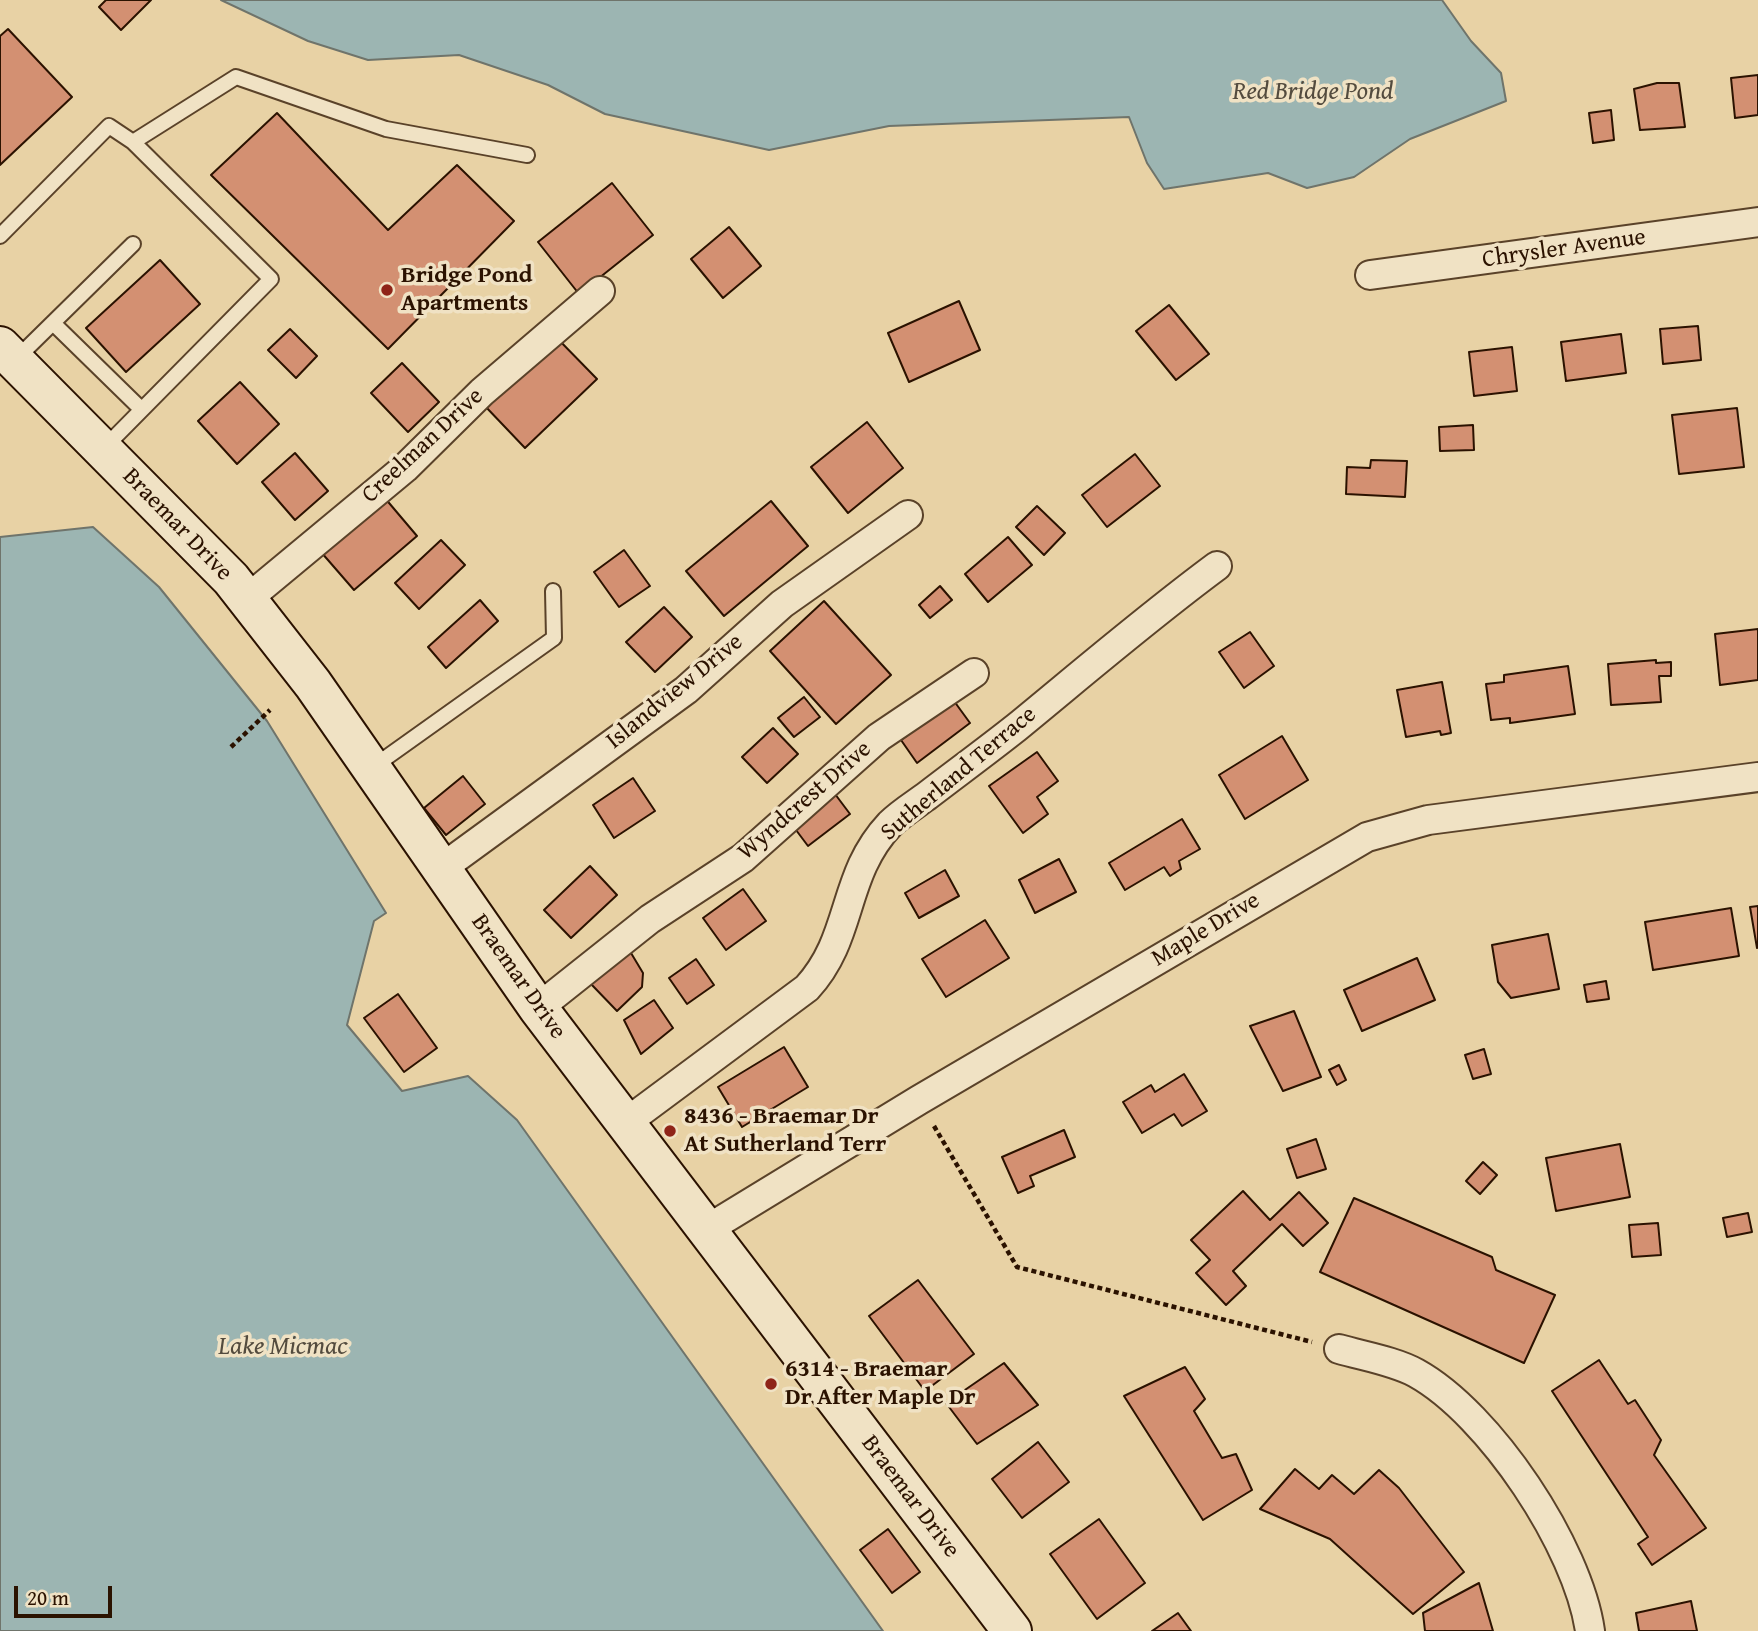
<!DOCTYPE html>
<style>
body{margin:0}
#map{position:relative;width:1758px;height:1631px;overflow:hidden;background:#e8d2a5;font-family:"Gentium Book Plus",serif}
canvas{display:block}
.scale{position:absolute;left:14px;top:1586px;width:98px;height:32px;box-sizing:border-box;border:4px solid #2b1200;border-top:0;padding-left:9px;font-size:21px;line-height:24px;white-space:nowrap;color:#2b1200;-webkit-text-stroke:5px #f0e2c4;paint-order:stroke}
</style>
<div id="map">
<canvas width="1758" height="1631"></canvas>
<div class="scale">20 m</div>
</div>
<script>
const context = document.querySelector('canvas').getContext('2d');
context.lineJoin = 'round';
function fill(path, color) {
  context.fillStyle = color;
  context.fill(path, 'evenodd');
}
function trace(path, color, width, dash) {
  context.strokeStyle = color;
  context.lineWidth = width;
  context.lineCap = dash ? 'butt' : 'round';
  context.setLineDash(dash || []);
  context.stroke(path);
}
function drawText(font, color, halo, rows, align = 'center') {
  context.font = font + ' "Gentium Book Plus",serif';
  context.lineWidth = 7;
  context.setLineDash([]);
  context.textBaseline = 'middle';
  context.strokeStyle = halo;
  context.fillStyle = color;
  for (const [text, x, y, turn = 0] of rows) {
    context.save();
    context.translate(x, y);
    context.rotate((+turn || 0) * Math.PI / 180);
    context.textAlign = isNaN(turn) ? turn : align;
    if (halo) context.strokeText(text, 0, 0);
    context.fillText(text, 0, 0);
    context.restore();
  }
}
const water = new Path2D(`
 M221,0H1442L1471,41L1501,73L1506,101L1410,139L1354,177L1307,188L1268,173L1164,189L1147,163L1129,117L889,126L769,150L605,114L548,85L459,55L368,60L308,41Z
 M93,527L159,587L267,721L386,913L374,921L347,1025L402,1091L468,1076L517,1120L883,1631H0V537Z`);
const building = new Path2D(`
 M106,0H151L121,30L99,7Z
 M8,29L72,97L0,165V36Z
 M1758,75V115L1735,118L1731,78Z
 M1657,83H1679L1685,127L1640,130L1634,89Z
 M1611,110L1614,140L1593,143L1589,113Z
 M277,113L388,230L457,165L514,221L388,349L211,175Z
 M612,183L653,235L579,294L538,242Z
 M729,227L761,266L723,298L691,259Z
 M160,260L200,304L126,372L86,328Z
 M959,301L980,350L909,382L888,333Z
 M1169,305L1209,354L1176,380L1136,331Z
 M1698,326L1701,360L1663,364L1660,329Z
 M290,329L317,356L296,378L268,350Z
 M1621,334L1626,373L1566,381L1561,342Z
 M555,336L597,379L525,448L484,405Z
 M1512,347L1517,391L1474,396L1469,352Z
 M402,363L439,402L408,432L371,393Z
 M240,382L279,424L237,464L198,421Z
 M1737,408L1744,467L1679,474L1672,415Z
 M867,422L903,468L848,513L811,467Z
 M1473,425L1474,450L1440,451L1439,427Z
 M295,453L328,491L295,520L262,482Z
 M1135,454L1160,486L1107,527L1082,495Z
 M1371,460L1407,461L1405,497L1346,494L1347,467L1370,468Z
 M384,497L417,536L354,590L321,552Z
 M771,501L808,546L724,616L686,571Z
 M1037,506L1065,533L1044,555L1016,527Z
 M1008,537L1032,565L988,602L965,574Z
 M441,540L465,565L419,609L395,583Z
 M624,550L650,586L619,607L594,572Z
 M940,586L952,600L930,618L919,605Z
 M480,600L498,621L446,668L428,647Z
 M824,601L891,675L836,724L770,651Z
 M664,607L692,637L655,672L626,642Z
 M1758,629V680L1720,685L1715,634Z
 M1250,632L1274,666L1244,688L1219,652Z
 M1656,660V663L1671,662V676H1659L1661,702L1611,705L1608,664Z
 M1568,666L1575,714L1510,723V718L1491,720L1486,684L1504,682V675Z
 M1442,682L1451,733L1441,735L1440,731L1406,737L1397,690Z
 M804,697L820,717L794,737L778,718Z
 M954,701L970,723L917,763L901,740Z
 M773,728L798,754L767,783L742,757Z
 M1282,736L1308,780L1245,819L1219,775Z
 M1037,752L1058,781L1037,797L1048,814L1023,833L989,786Z
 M463,776L485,804L446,835L424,808Z
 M633,778L655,811L614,838L593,805Z
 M835,794L850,814L808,846L793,826Z
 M1182,819L1200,849L1179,861L1181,869L1170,876L1164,867L1125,890L1109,863Z
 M1059,859L1076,892L1035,913L1019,880Z
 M590,866L617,895L571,938L544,910Z
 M945,870L959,896L919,918L905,893Z
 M743,889L766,921L726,950L703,918Z
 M1758,906V947L1757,948L1750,907Z
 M1731,908L1739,956L1653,970L1645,922Z
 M985,920L1009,958L946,997L922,959Z
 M1548,934L1559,989L1511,998L1498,982L1492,945Z
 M628,948L643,973L642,987L617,1011L591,984Z
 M1417,958L1435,1000L1362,1031L1344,990Z
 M696,959L714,985L687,1004L669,978Z
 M1606,981L1609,999L1587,1002L1584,985Z
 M398,994L437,1048L404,1072L364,1018Z
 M654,1000L673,1028L641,1054L624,1020Z
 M1294,1011L1321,1077L1283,1091L1250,1026Z
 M784,1047L808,1087L742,1127L718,1087Z
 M1484,1049L1491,1074L1473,1079L1465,1055Z
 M1339,1065L1346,1080L1337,1085L1329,1070Z
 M1184,1074L1207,1111L1182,1126L1174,1114L1142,1133L1123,1102L1151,1085L1155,1092Z
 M1064,1130L1075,1157L1030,1176L1034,1186L1018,1193L1002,1157Z
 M1316,1139L1326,1169L1297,1178L1287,1149Z
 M1620,1144L1630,1197L1556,1211L1546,1158Z
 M1483,1162L1497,1175L1480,1194L1466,1181Z
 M1243,1191L1270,1220L1299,1192L1328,1223L1303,1246L1282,1224L1233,1271L1246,1286L1226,1305L1196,1273L1210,1260L1191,1240Z
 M1354,1198L1492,1257L1496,1270L1555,1295L1524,1363L1320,1272Z
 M1748,1213L1752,1232L1727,1237L1723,1218Z
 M1658,1223L1661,1255L1632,1257L1629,1225Z
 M918,1280L974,1354L925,1391L869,1316Z
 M1599,1360L1628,1404L1635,1400L1661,1440L1654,1455L1706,1528L1652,1565L1638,1544L1648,1537L1552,1391Z
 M1004,1363L1038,1405L977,1444L946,1403Z
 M1185,1367L1205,1399L1194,1411L1222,1458L1236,1454L1252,1490L1203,1520L1124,1396Z
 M1038,1442L1069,1482L1022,1518L992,1479Z
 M1295,1469L1319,1489L1332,1475L1354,1494L1379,1470L1399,1488L1464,1572L1413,1614L1330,1539L1260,1509Z
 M1099,1519L1145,1583L1097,1619L1050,1554Z
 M888,1529L920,1572L892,1593L860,1550Z
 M1479,1583L1493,1631H1425L1423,1613Z
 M1691,1601L1697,1631H1639L1636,1613Z
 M1178,1613L1191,1631H1152Z`);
const path = new Path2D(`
 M231,747L270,710
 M934,1126L1017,1267L1312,1342`);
const lane = new Path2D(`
 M0,236L109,126L133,142L236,77L386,129L527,155
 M53,323L141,409
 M16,359L133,244
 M104,448L271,279L133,142
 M373,767L554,638L553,591`);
const street = new Path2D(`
 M1370,275L1758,222
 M246,600L405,468L482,392L600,291
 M442,868L686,690L782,604L908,515
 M538,1008L650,919L743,858L879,737L974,673
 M624,1124L807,988C854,937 841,876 890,824C901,813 916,804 928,795C958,772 988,750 1017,727C1084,672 1148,617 1217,566
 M706,1230L919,1100L1367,837L1428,820L1758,777
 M1339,1349C1363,1356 1394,1361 1416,1373C1490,1414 1578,1547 1590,1631`);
const secondary = new Path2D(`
 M0,346L231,579L313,684L538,1008L1012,1631`);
const markers = [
 [387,290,7,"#8f2418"],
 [670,1131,7,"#8f2418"],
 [771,1384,7,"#8f2418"]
];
const streetNames = [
 ["Chrysler Avenue",1564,249,-8],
 ["Creelman Drive",423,446,-43],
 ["Braemar Drive",177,525,46],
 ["Islandview Drive",675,692,-39],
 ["Sutherland Terrace",959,774,-40],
 ["Wyndcrest Drive",805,801,-41],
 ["Maple Drive",1206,930,-31],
 ["Braemar Drive",518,977,55],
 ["Braemar Drive",910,1497,53]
];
const poiNames = [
 ["Bridge Pond",401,276],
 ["Apartments",401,304],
 ["8436 - Braemar Dr",684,1117],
 ["At Sutherland Terr",684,1145],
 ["6314 - Braemar",785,1370],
 ["Dr After Maple Dr",785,1398]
];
const waterNames = [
 ["Red Bridge Pond",1313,92],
 ["Lake Micmac",283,1347]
];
fill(water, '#9cb5b2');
trace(water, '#6f746b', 2);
fill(building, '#d39072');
trace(building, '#2b1200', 2);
trace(lane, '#5a4229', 18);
trace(street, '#5a4229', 32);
trace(secondary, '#2b1200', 42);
trace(path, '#2b1200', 4.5, [5, 3.5]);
trace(lane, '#f0e2c4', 14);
trace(street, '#f0e2c4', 28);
trace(secondary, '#f0e2c4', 38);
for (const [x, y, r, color] of markers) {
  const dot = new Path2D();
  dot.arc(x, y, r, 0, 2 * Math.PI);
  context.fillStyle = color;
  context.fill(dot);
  trace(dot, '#f0e2c4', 2.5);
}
drawText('24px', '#2b1200', '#f0e2c4', streetNames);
drawText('bold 24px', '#2b1200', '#f0e2c4', poiNames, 'left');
drawText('italic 26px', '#534b3e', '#f0e2c4', waterNames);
</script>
